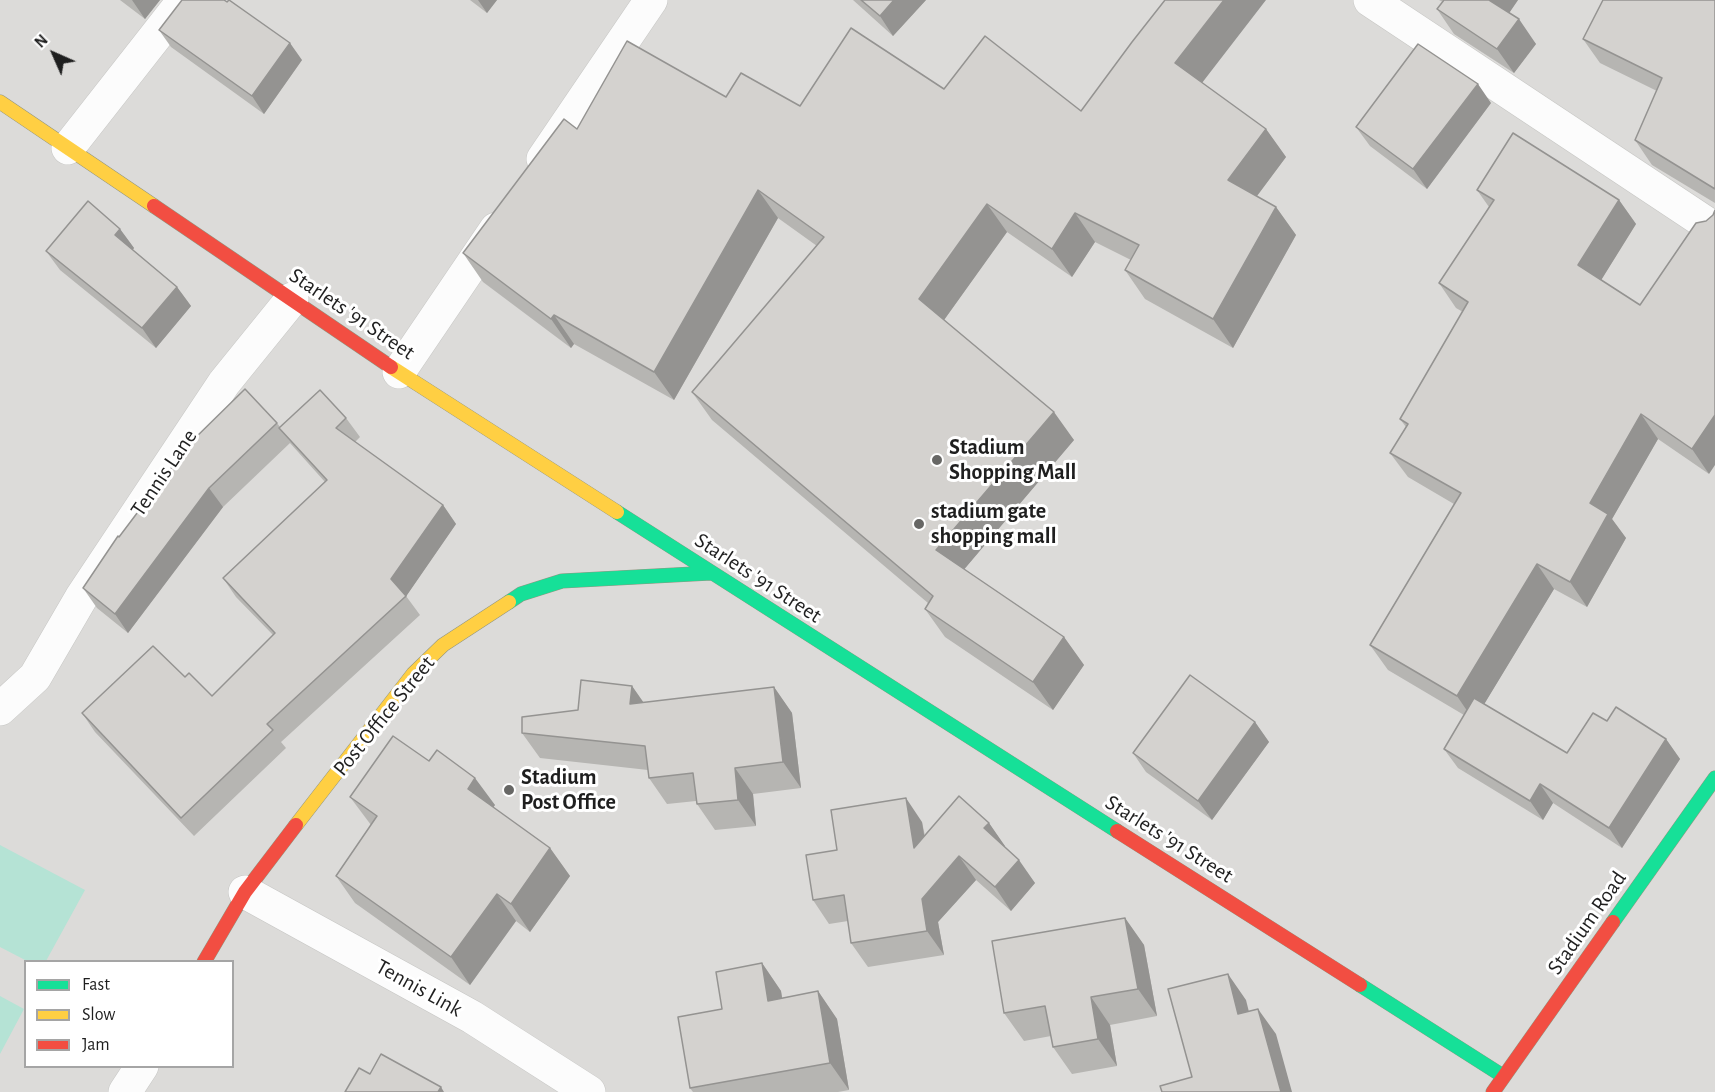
<!DOCTYPE html>
<style>
body{margin:0}
#map{position:relative;width:1715px;height:1092px;overflow:hidden;background:#edece8;font-family:"Alegreya Sans",sans-serif}
canvas{display:block}
.legend{position:absolute;left:24px;top:960px;width:210px;height:108px;box-sizing:border-box;background:#fff;border:2px solid #a5a5a5;margin:0;padding:8px 10px;list-style:none;font-size:18px;color:#1f1f1f}
.legend li{display:flex;align-items:center;gap:12px;height:30px}
.legend b{width:30px;border:2px solid #a5a5a5}
.north{position:absolute;left:24px;top:24px;width:60px;height:60px;-webkit-text-stroke:4px #fff;paint-order:stroke;rotate:315deg;font-size:16px;font-weight:700;line-height:24px;text-align:center;color:#1f1f1f}
.north::after{content:'';display:block;margin:auto;width:21px;height:27px;background:#1f1f1f;clip-path:polygon(50% 0,100% 100%,50% 72%,0 100%)}
</style>
<div id="map">
<canvas width="1715" height="1092"></canvas>
<ul class="legend">
<li><b style="height:8px;background:#16e098"></b>Fast</li>
<li><b style="height:8px;background:#ffcf43"></b>Slow</li>
<li><b style="height:8px;background:#f24e42"></b>Jam</li>
</ul>
<div class="north">N</div>
</div>
<script>
const context = document.querySelector('canvas').getContext('2d');
context.lineJoin = 'round';
function fill(path, color) {
  context.fillStyle = color;
  context.fill(path, 'evenodd');
}
function trace(path, color, width, dash) {
  context.strokeStyle = color;
  context.lineWidth = width;
  context.lineCap = dash ? 'butt' : 'round';
  context.setLineDash(dash || []);
  context.stroke(path);
}
function drawText(font, color, halo, rows, align = 'center') {
  context.font = font + ' "Alegreya Sans",sans-serif';
  context.lineWidth = 6;
  context.setLineDash([]);
  context.textBaseline = 'middle';
  context.strokeStyle = halo;
  context.fillStyle = color;
  for (const [text, x, y, turn = 0] of rows) {
    context.save();
    context.translate(x, y);
    context.rotate((+turn || 0) * Math.PI / 180);
    context.textAlign = isNaN(turn) ? turn : align;
    if (halo) context.strokeText(text, 0, 0);
    context.fillText(text, 0, 0);
    context.restore();
  }
}
const residential = new Path2D(`
 M0,0H1715V1092H0ZM26,962H232V1066H26Z`);
const pitch = new Path2D(`
 M0,845L85,890L46,961H27L0,947Z
 M0,996L24,1009L0,1054Z`);
const street = new Path2D(`
 M1370,0L1715,229
 M68,148L184,0
 M543,159L651,0
 M399,372L496,229
 M0,709L35,677L81,598L224,383L292,299
 M245,892L472,1017L589,1092
 M125,1092L142,1066`);
const fast = new Path2D(`
 M617,512L1117,831
 M509,602L521,594L562,581L711,573
 M1613,922L1715,778
 M1360,985L1503,1076`);
const slow = new Path2D(`
 M0,102L154,206
 M391,367L617,512
 M296,825L413,674L443,645L509,602`);
const jam = new Path2D(`
 M154,206L391,367
 M1117,831L1360,985
 M204,962L245,892L296,825
 M1493,1092L1613,922`);
const wall = new Path2D(`
 M120,0H160L145,19Z
 M470,0H497L487,13Z
 M853,0H926L893,36Z
 M1439,0H1518L1509,13L1536,44L1514,73L1454,34L1437,9L1443,2Z
 M1715,0V203L1652,165L1635,140L1657,91L1600,63L1583,39Z
 M159,30L302,60L264,114L171,47Z
 M1202,83L1266,129L1286,157L1257,196L1276,207L1296,235L1233,348L1145,299L1125,270L1131,260L1095,242L1072,277L1007,232L944,320L1074,440L964,569L1064,637L1084,665L1053,710L945,637L925,609L928,603L712,420L692,392L817,246L778,218L674,400L574,344L571,348L483,282L463,253L577,129L726,97L800,106L944,89L1081,111Z
 M1491,103L1427,189L1370,146L1356,127Z
 M1477,190L1619,200L1636,224L1601,280L1709,474L1658,439L1612,519L1626,538L1587,607L1554,589L1484,704L1567,753L1607,721L1666,739L1680,759L1622,848L1553,803L1543,820L1458,768L1444,749L1464,715L1388,670L1370,645L1454,504L1408,477L1390,453L1406,427L1400,419L1463,312L1456,308L1439,283L1489,207Z
 M120,229L134,248L133,250L177,287L191,306L156,348L60,270L46,251Z
 M346,418L360,437L355,442L443,505L456,524L406,596L420,615L281,742L286,748L194,836L95,732L82,713L185,677L212,696L273,635L236,597L223,578L325,482L290,443L223,507L128,633L97,608L83,588L119,537L277,423L280,427Z
 M632,686L644,703L774,687L792,713L801,788L753,794L756,826L715,830L697,804L696,801L667,804L649,778L648,770L540,758L522,733L578,710Z
 M1255,722L1269,742L1212,820L1146,772L1133,753Z
 M429,761L495,805L493,807L550,848L570,876L530,932L516,921L470,985L355,903L336,876L371,825L350,797Z
 M922,822L925,836L989,823L1005,847L1035,883L1011,911L976,880L938,922L944,955L868,967L851,943L848,921L829,924L813,900L837,850Z
 M1125,918L1144,945L1157,1016L1110,1025L1117,1066L1072,1074L1053,1047L1051,1036L1024,1041L1004,1013Z
 M762,963L781,991L782,998L818,991L837,1019L849,1090L838,1092H693L690,1088L722,1009Z`);
const shadedWall = new Path2D(`
 M132,0H160L145,19Z
 M478,0H497L487,13Z
 M894,0H926L893,36L880,16Z
 M1224,0H1266L1195,92L1175,63Z
 M1487,0H1518L1503,22Z
 M1519,19L1536,44L1514,73L1497,49Z
 M290,43L302,60L264,114L252,96Z
 M1478,84L1491,103L1427,189L1413,169Z
 M1266,129L1286,157L1248,208L1228,180Z
 M758,190L778,218L674,400L654,372Z
 M1619,200L1636,224L1595,290L1578,265Z
 M987,204L1007,232L939,327L919,299Z
 M1276,207L1296,235L1233,348L1213,319Z
 M1075,213L1095,242L1072,277L1052,249Z
 M120,229L134,248L129,254L115,235Z
 M177,287L191,306L156,348L142,328Z
 M554,315L574,344L571,348L551,319Z
 M1054,412L1074,440L956,579L936,550Z
 M1641,414L1658,439L1612,519L1626,538L1587,607L1570,582L1590,503Z
 M1715,415V465L1709,474L1692,449Z
 M209,488L223,507L128,633L115,614Z
 M443,505L456,524L405,598L391,579Z
 M1537,564L1554,589L1474,721L1457,696Z
 M1064,637L1084,665L1053,710L1033,682Z
 M632,686L650,712L630,704Z
 M774,687L792,713L801,788L783,762Z
 M1255,722L1269,742L1212,820L1198,801Z
 M1666,739L1680,759L1622,848L1609,828Z
 M735,768L753,794L756,826L738,800Z
 M475,778L495,805L487,816L468,789Z
 M1540,784L1553,803L1543,820L1530,801Z
 M906,798L922,822L930,872L914,848Z
 M989,823L1005,846L1001,852L984,828Z
 M550,848L570,876L530,932L511,904Z
 M959,856L976,880L938,922L944,955L927,931L922,899Z
 M1019,860L1035,883L1011,911L995,887Z
 M497,894L516,921L470,985L451,957Z
 M1125,918L1144,945L1157,1016L1138,989Z
 M762,963L781,991L787,1029L768,1001Z
 M1228,974L1246,1000L1256,1040L1238,1014Z
 M818,991L837,1019L849,1090L830,1063Z
 M1091,997L1110,1025L1117,1066L1098,1039Z
 M1258,1009L1276,1034L1292,1092H1281Z
 M441,1087L444,1092H438Z`);
const building = new Path2D(`
 M182,0H224L227,2L229,0L290,43L252,96L159,30Z
 M861,0H894L880,16Z
 M1165,0H1224L1175,63L1266,129L1228,180L1276,207L1213,319L1125,270L1139,245L1075,213L1052,249L987,204L919,299L1054,412L936,550L1064,637L1033,682L925,609L933,596L692,392L824,237L758,190L654,372L554,315L551,319L463,253L564,119L577,129L627,41L726,97L741,73L800,106L851,28L944,89L985,36L1081,111L1132,42Z
 M1444,0H1489L1519,19L1497,49L1437,9Z
 M1603,0H1715V189L1635,140L1662,78L1583,39Z
 M1418,44L1478,84L1413,169L1356,127Z
 M1513,133L1619,200L1578,265L1640,305L1696,223L1706,221L1713,215L1715,210V415L1692,449L1641,414L1590,503L1608,514L1570,582L1537,564L1457,696L1370,645L1461,493L1390,453L1408,424L1400,419L1468,302L1439,283L1494,200L1477,190Z
 M88,201L120,229L115,235L177,287L142,328L46,251Z
 M245,389L277,423L209,488L115,614L83,588L118,536L119,537L190,443Z
 M320,390L346,418L336,428L443,505L391,579L406,596L267,724L273,730L181,818L82,713L153,646L185,677L189,673L212,696L275,633L223,578L327,480L279,428Z
 M1190,675L1255,722L1198,801L1133,753Z
 M581,680L632,686L630,704L774,687L783,762L735,768L738,800L697,804L693,773L649,778L645,746L522,733V717L578,710Z
 M1474,698L1567,753L1593,713L1607,721L1616,707L1666,739L1609,828L1540,784L1530,801L1444,749Z
 M393,736L429,761L437,750L475,778L468,789L550,848L511,904L497,894L451,957L336,876L377,816L350,797Z
 M959,796L989,823L984,828L1019,860L995,887L959,856L922,899L927,931L851,943L844,895L813,900L806,855L837,850L831,810L906,798L914,848Z
 M1125,918L1138,989L1091,997L1098,1039L1053,1047L1045,1006L1004,1013L992,941Z
 M762,963L768,1001L818,991L830,1063L690,1088L678,1017L722,1009L716,972Z
 M1228,974L1238,1014L1258,1009L1281,1092H1162L1160,1086L1192,1077L1168,989Z
 M381,1054L441,1087L438,1092H345L359,1068L370,1074Z`);
const markers = [
 [937,460,6,"#676765"],
 [919,524,6,"#676765"],
 [509,790,6,"#676765"]
];
const streetNames = [
 ["Starlets '91 Street",352,314,34],
 ["Tennis Lane",164,473,-56],
 ["Starlets '91 Street",758,578,33],
 ["Post Office Street",384,716,-51],
 ["Starlets '91 Street",1169,839,32],
 ["Stadium Road",1587,923,-55],
 ["Tennis Link",419,988,29]
];
const poiNames = [
 ["Stadium",949,447],
 ["Shopping Mall",949,472],
 ["stadium gate",931,511],
 ["shopping mall",931,536],
 ["Stadium",521,777],
 ["Post Office",521,802]
];
fill(residential, '#dcdbd9');
fill(pitch, '#b5e3d5');
trace(street, '#c6c6c4', 34);
trace(fast, '#929681', 15);
trace(slow, '#929681', 15);
trace(jam, '#929681', 15);
trace(street, '#fcfcfc', 33);
trace(fast, '#16e098', 14);
trace(slow, '#ffcf43', 14);
trace(jam, '#f24e42', 14);
fill(wall, '#b6b5b2');
fill(shadedWall, '#949391');
fill(building, '#d4d2cf');
trace(building, '#949391', 1.5);
for (const [x, y, r, color] of markers) {
  const dot = new Path2D();
  dot.arc(x, y, r, 0, 2 * Math.PI);
  context.fillStyle = color;
  context.fill(dot);
  trace(dot, '#fff', 2);
}
drawText('22px', '#1f1f1f', '#fff', streetNames);
drawText('bold 22px', '#1f1f1f', '#fff', poiNames, 'left');
</script>
